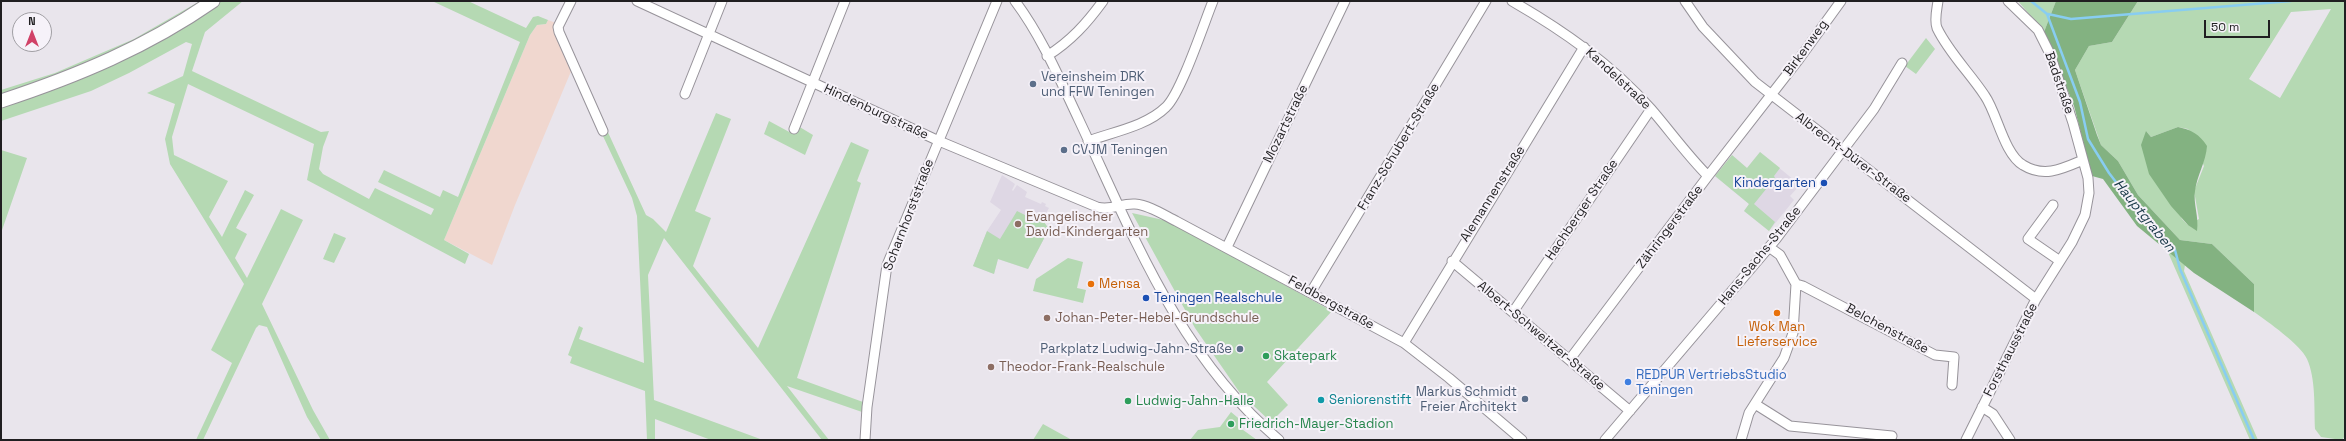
<!DOCTYPE html>
<meta charset="utf-8">
<style>
body{margin:0}
#map{position:relative;width:2346px;height:441px;overflow:hidden;background:#e9e5ec;font-family:"Space Grotesk",sans-serif}
canvas{display:block}
.frame{position:absolute;inset:0;border:2px solid #201f21;pointer-events:none}
.north{position:absolute;left:12px;top:12px;width:40px;height:40px;box-sizing:border-box;background:#f6f2f9;border:1px solid #a09ea3;border-radius:50%;rotate:0deg;font-size:11px;font-weight:700;line-height:16px;text-align:center;color:#201f21}
.north::after{content:'';display:block;margin:auto;width:14px;height:18px;background:#d14268;clip-path:polygon(50% 0,100% 100%,50% 72%,0 100%)}
.scale{position:absolute;left:2204px;top:20px;width:66px;height:18px;box-sizing:border-box;border:2px solid #201f21;border-top:0;padding-left:5px;font-size:12px;line-height:14px;white-space:nowrap;color:#201f21;-webkit-text-stroke:3px #f6f2f9;paint-order:stroke}
</style>
<div id="map">
<canvas width="2346" height="441"></canvas>
<div class="frame"></div>
<div class="north">N</div>
<div class="scale">50 m</div>
</div>
<script>
const context = document.querySelector('canvas').getContext('2d');
context.lineJoin = 'round';
function fill(path, color) {
  context.fillStyle = color;
  context.fill(path, 'evenodd');
}
function trace(path, color, width, dash) {
  context.strokeStyle = color;
  context.lineWidth = width;
  context.lineCap = dash ? 'butt' : 'round';
  context.setLineDash(dash || []);
  context.stroke(path);
}
function drawText(font, color, halo, rows, align = 'center') {
  context.font = font + ' "Space Grotesk",sans-serif';
  context.lineWidth = 4;
  context.setLineDash([]);
  context.textBaseline = 'middle';
  context.strokeStyle = halo;
  context.fillStyle = color;
  for (const [text, x, y, turn = 0] of rows) {
    context.save();
    context.translate(x, y);
    context.rotate((+turn || 0) * Math.PI / 180);
    context.textAlign = isNaN(turn) ? turn : align;
    if (halo) context.strokeText(text, 0, 0);
    context.fillText(text, 0, 0);
    context.restore();
  }
}
const commercial = new Path2D(`
 M548,20L556,23L557,38L572,69L515,205L492,265L444,240L530,35L537,25L546,24Z`);
const built = new Path2D(`
 M1760,152L1800,185L1790,196L1794,200L1769,231L1744,211L1749,204L1715,176L1732,155L1747,168Z
 M1002,175L1015,184L1012,190L1013,191L1017,185L1027,192L1025,197L1041,204L1042,202L1046,204L1045,206L1049,208L1042,220L1049,229L1028,269L998,259L994,274L973,266L987,231L1001,210L990,202Z`);
const green = new Path2D(`
 M200,1H243L205,32L192,71L321,132L329,131L323,147L319,169L323,174L369,199L375,188L431,215L434,209L378,182L384,170L440,197L443,190L458,197L520,42L432,1H468L526,28L533,17L538,16L548,20L546,24L537,25L530,35L444,240L469,254L465,264L307,180L314,144L188,84L172,137L174,155L228,181L209,217L222,237L245,190L254,195L236,228L247,234L235,258L247,278L281,209L303,220L262,304L313,410L330,440H321L307,417L267,327L259,325L256,328L203,440H196L232,363L211,350L244,284L170,164L165,139L175,104L147,93L183,76L192,44L186,42L129,73L91,91L1,121V90L55,73L134,39Z
 M2018,1H2056L2044,32Z
 M2138,1H2345V436L2342,440L2321,437L2315,429C2314,407 2316,379 2307,359C2301,345 2267,321 2254,312V284L2212,244L2180,240L2138,195L2118,161L2101,145L2075,70L2089,46L2112,42ZM2331,9L2280,98L2249,79L2291,12ZM2178,127L2188,129L2204,166L2194,191L2199,219L2188,225L2182,219L2146,131L2151,137Z
 M1926,38L1935,49L1916,74L1905,66Z
 M716,113L731,119L695,211L711,218L693,266L758,348L851,142L869,150L857,181L861,183L797,378L863,402L862,412L787,386L829,440H822L664,238L648,275L654,400L763,440H711L655,419V440H647L645,391L570,363L572,357L568,355L579,326L583,328L579,339L644,363L637,216L632,198L595,119L600,115L646,215L653,219L666,232Z
 M769,121L793,134L798,126L813,135L805,155L764,134Z
 M1,150L27,158L1,233Z
 M1760,152L1780,168L1774,176L1775,178L1754,204L1775,222L1769,231L1744,211L1749,204L1715,176L1732,155L1747,168Z
 M1017,211L1029,217L1030,216L1035,218L1036,216L1042,219L1049,229L1028,269L998,259L994,274L973,266L987,231L1000,239Z
 M1132,213L1168,221L1332,311L1267,382L1288,405L1271,422L1240,393L1195,328Z
 M334,233L346,238L334,263L323,259Z
 M2167,250L2185,265L2184,271L2258,440H2250Z
 M1068,258L1083,262L1077,288L1086,290L1083,303L1033,291L1036,279Z
 M1231,412L1243,422L1239,427L1257,440H1190L1198,430L1220,427Z
 M1043,424L1072,440H1033Z`);
const forest = new Path2D(`
 M2056,1H2138L2112,42L2089,46L2075,70L2097,135L2101,145L2118,161L2138,195L2180,240L2212,244L2254,284V312L2194,273L2137,226L2103,179L2092,176L2074,106L2044,32Z
 M2178,127C2192,130 2199,134 2207,146C2206,162 2197,175 2195,191C2193,203 2199,217 2197,231L2188,225L2171,206L2149,174L2141,145L2146,131L2151,137Z`);
const stream = new Path2D(`
 M2031,1L2047,14L2080,102L2088,139L2109,173L2152,229L2175,250L2180,269L2254,440
 M2048,14L2071,19L2291,1`);
const street = new Path2D(`
 M571,1L558,27L559,32L603,131
 M637,1L939,141L1097,207C1111,211 1121,203 1135,204C1149,205 1164,215 1176,221L1404,343L1449,378L1522,440
 M1015,1C1042,37 1060,80 1079,120C1133,235 1179,356 1279,440
 M1512,1C1564,31 1611,64 1651,109C1670,131 1687,155 1708,176
 M1685,1L1703,27L1755,82L2036,299
 M1938,1C1937,9 1934,20 1937,28C1949,53 1970,73 1985,96C1997,113 2004,154 2023,165C2044,178 2062,169 2083,160
 M1047,56C1071,41 1087,23 1103,1
 M685,94L722,1
 M794,129L845,1
 M1088,141C1113,132 1147,126 1166,107C1181,93 1204,23 1213,1
 M2053,205L2028,239L2060,261
 M1227,247L1345,1
 M1452,261L1630,411
 M1796,284L1803,286L1935,355L1954,357L1952,385
 M1311,292L1486,1
 M1513,312L1651,109
 M1404,343L1584,47
 M1570,359L1708,176L1799,59L1841,1
 M1755,404L1790,426L1892,436
 M1982,407L1993,414L2010,440
 M865,440L867,407L887,265L997,1
 M1605,440L1776,239L1874,109L1902,63
 M1741,440L1749,413L1784,358L1793,333L1796,284L1780,255L1769,247
 M1966,440L2036,299L2072,242L2085,215L2089,193L2088,178L2073,123L2050,54L2038,30L2008,1`);
const secondary = new Path2D(`
 M1,101C77,76 147,47 213,1`);
const markers = [
 [1033,84,4,"#5c6f8a"],
 [1064,150,4,"#5c6f8a"],
 [1824,183,4,"#1a4fb4"],
 [1018,224,4,"#8d6e63"],
 [1091,284,4,"#e8710a"],
 [1146,298,4,"#1a4fb4"],
 [1777,313,4,"#e8710a"],
 [1047,318,4,"#8d6e63"],
 [1240,349,4,"#5c6f8a"],
 [1266,356,4,"#2e9e5b"],
 [991,367,4,"#8d6e63"],
 [1628,382,4,"#3f7fe0"],
 [1525,399,4,"#5c6f8a"],
 [1321,400,4,"#0f9aa8"],
 [1128,401,4,"#2e9e5b"],
 [1231,424,4,"#2e9e5b"]
];
const streetNames = [
 ["Birkenweg",1806,48,-54],
 ["Kandelstraße",1618,79,43],
 ["Badstraße",2059,83,71],
 ["Hindenburgstraße",876,112,25],
 ["Mozartstraße",1286,124,-64],
 ["Franz-Schubert-Straße",1399,147,-59],
 ["Albrecht-Dürer-Straße",1853,158,37],
 ["Alemannenstraße",1493,194,-58],
 ["Hachberger Straße",1582,210,-56],
 ["Scharnhorststraße",909,215,-69],
 ["Zähringerstraße",1670,227,-53],
 ["Hans-Sachs-Straße",1760,256,-51],
 ["Feldbergstraße",1331,303,29],
 ["Belchenstraße",1887,329,28],
 ["Albert-Schweitzer-Straße",1541,336,40],
 ["Forsthausstraße",2011,350,-63]
];
const serviceNames = [
 ["Vereinsheim DRK",1041,77],
 ["und FFW Teningen",1041,92],
 ["CVJM Teningen",1072,150],
 ["Parkplatz Ludwig-Jahn-Straße",1232,349,"right"],
 ["Markus Schmidt",1517,392,"right"],
 ["Freier Architekt",1517,407,"right"]
];
const transitNames = [
 ["Kindergarten",1816,183],
 ["Teningen Realschule",1154,298,"left"]
];
const educationNames = [
 ["Evangelischer",1026,217],
 ["David-Kindergarten",1026,232],
 ["Johan-Peter-Hebel-Grundschule",1055,318],
 ["Theodor-Frank-Realschule",999,367]
];
const foodNames = [
 ["Mensa",1099,284],
 ["Wok Man",1777,327,"center"],
 ["Lieferservice",1777,342,"center"]
];
const leisureNames = [
 ["Skatepark",1274,356],
 ["Ludwig-Jahn-Halle",1136,401],
 ["Friedrich-Mayer-Stadion",1239,424]
];
const shopNames = [
 ["REDPUR VertriebsStudio",1636,375],
 ["Teningen",1636,390]
];
const cultureNames = [
 ["Seniorenstift",1329,400]
];
const waterNames = [
 ["Hauptgraben",2144,216,51]
];
fill(commercial, '#f0d7cf');
fill(built, '#ded7e4');
fill(green, '#b5d9b3');
fill(forest, '#83b281');
trace(stream, '#88cdf1', 2.5);
trace(street, '#97939a', 11);
trace(secondary, '#97939a', 15);
trace(street, '#fff', 9);
trace(secondary, '#fff', 13);
for (const [x, y, r, color] of markers) {
  const dot = new Path2D();
  dot.arc(x, y, r, 0, 2 * Math.PI);
  context.fillStyle = color;
  context.fill(dot);
  trace(dot, '#f6f2f9', 1.5);
}
drawText('13px', '#201f21', '#f6f2f9', streetNames);
drawText('13px', '#4e5e75', '#f6f2f9', serviceNames, 'left');
drawText('13px', '#164399', '#f6f2f9', transitNames, 'right');
drawText('13px', '#785e54', '#f6f2f9', educationNames, 'left');
drawText('13px', '#c56008', '#f6f2f9', foodNames, 'left');
drawText('13px', '#27864d', '#f6f2f9', leisureNames, 'left');
drawText('13px', '#366cbe', '#f6f2f9', shopNames, 'left');
drawText('13px', '#0d838f', '#f6f2f9', cultureNames, 'left');
drawText('italic 14px', '#183847', '#f6f2f9', waterNames);
</script>
